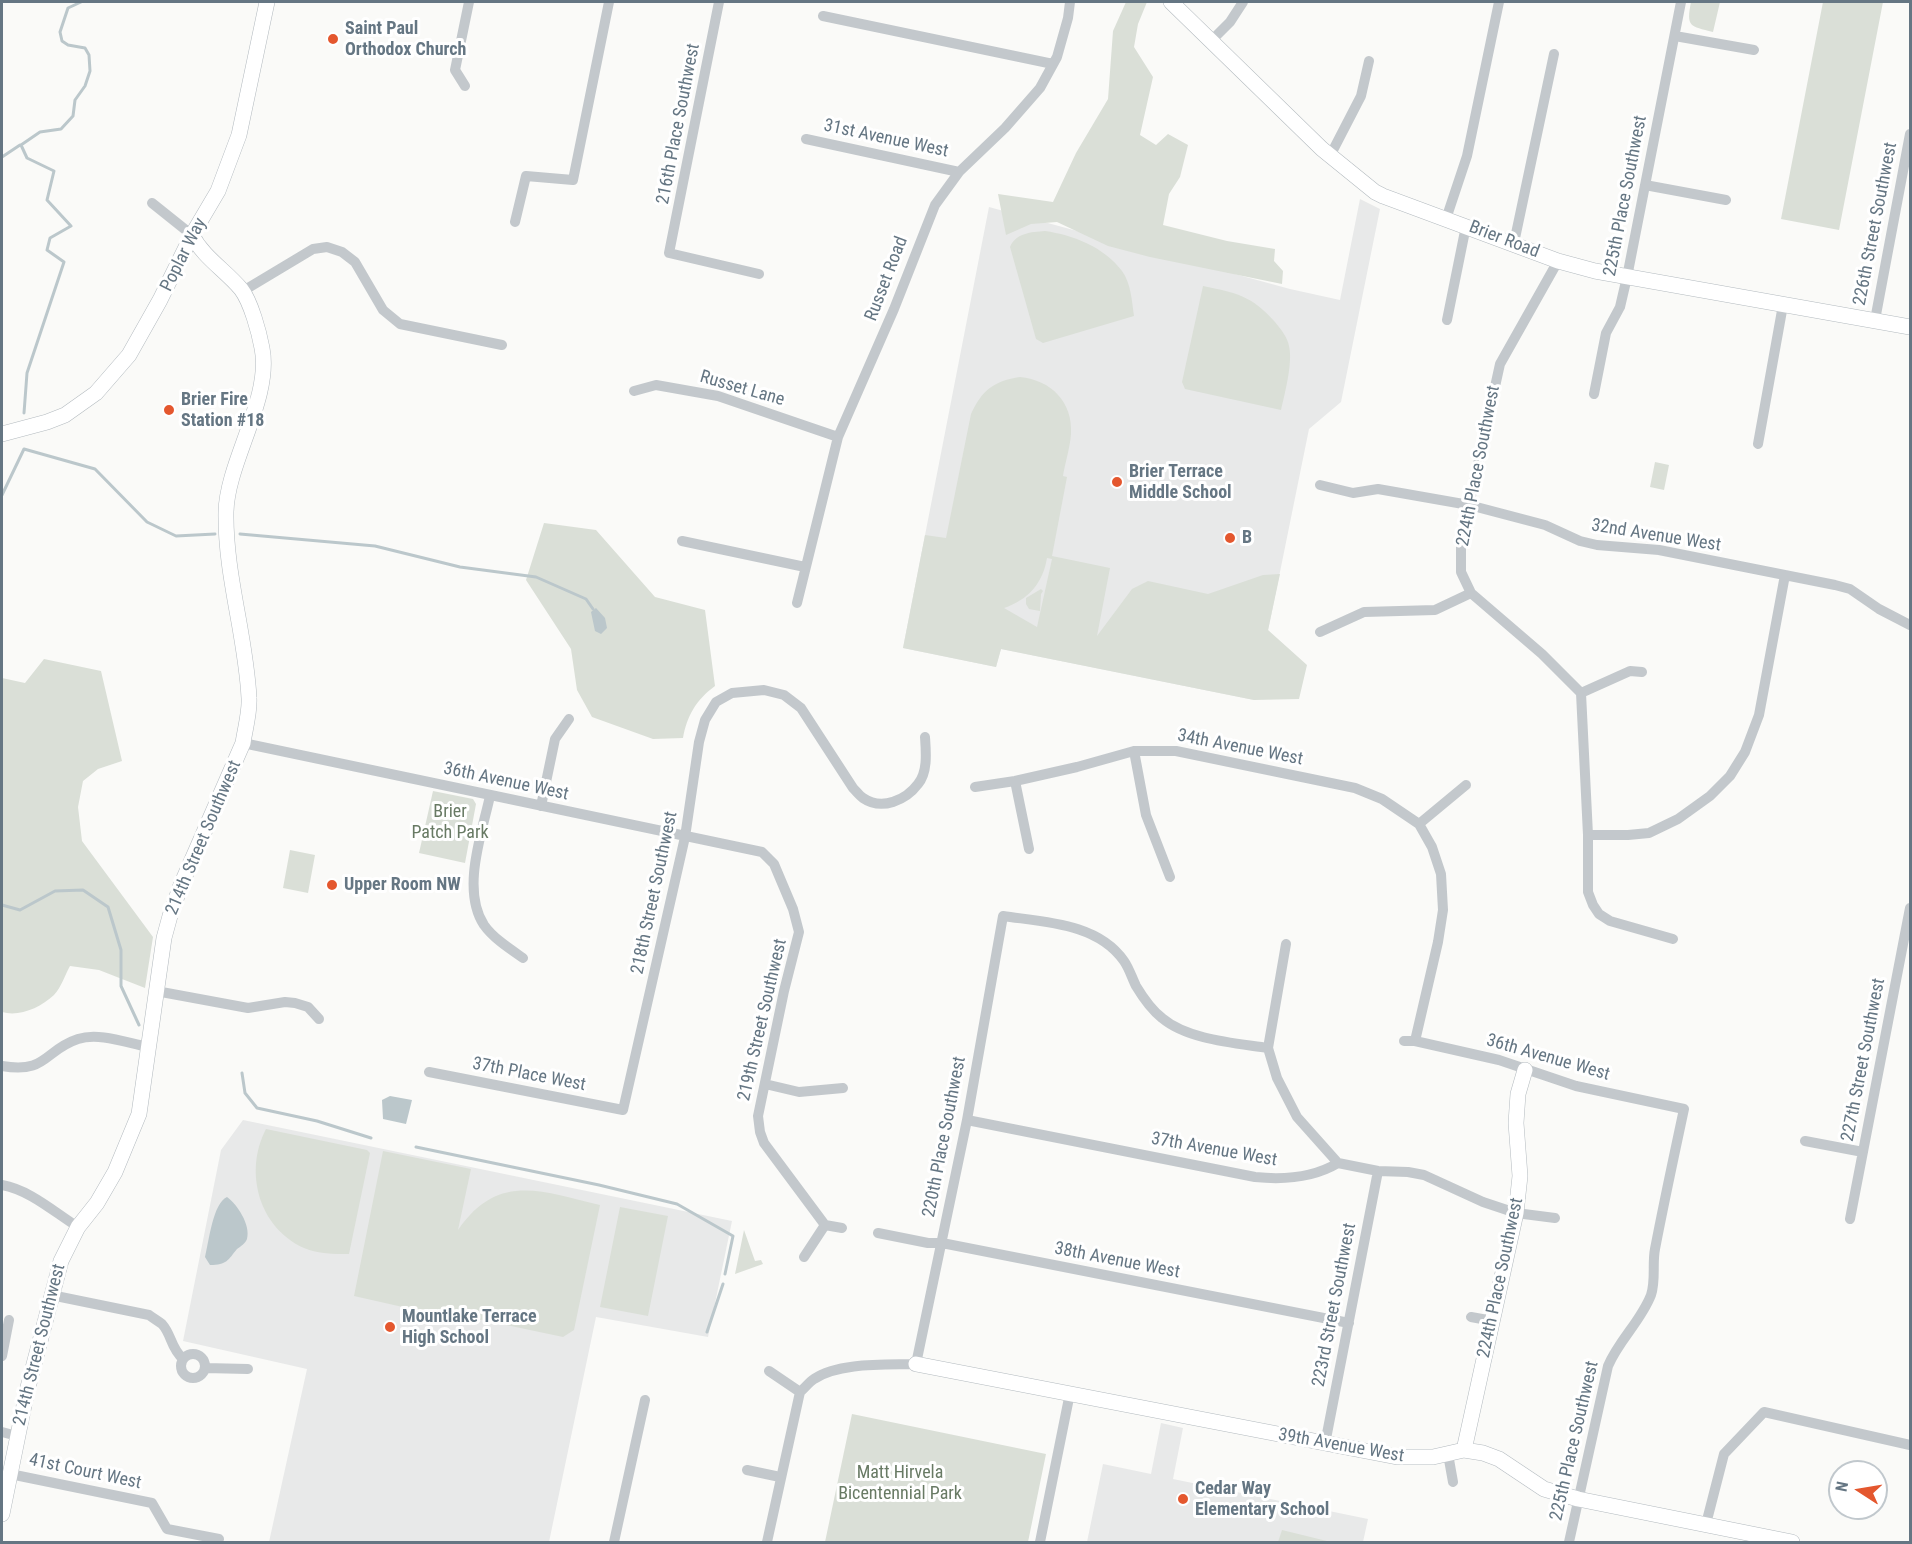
<!DOCTYPE html>
<style>
body{margin:0}
#map{position:relative;width:1912px;height:1544px;overflow:hidden;background:#fafaf8;font-family:"Roboto Condensed",sans-serif}
canvas{display:block}
.frame{position:absolute;inset:0;border:3px solid #657683;pointer-events:none}
.north{position:absolute;left:1828px;top:1460px;width:60px;height:60px;box-sizing:border-box;background:#fff;border:2px solid #c1c8cd;border-radius:50%;rotate:282deg;font-size:16px;font-weight:700;line-height:24px;text-align:center;color:#657683}
.north::after{content:'';display:block;margin:auto;width:21px;height:27px;background:#e4572e;clip-path:polygon(50% 0,100% 100%,50% 72%,0 100%)}
</style>
<div id="map">
<canvas width="1912" height="1544"></canvas>
<div class="frame"></div>
<div class="north">N</div>
</div>
<script>
const context = document.querySelector('canvas').getContext('2d');
context.lineJoin = 'round';
function fill(path, color) {
  context.fillStyle = color;
  context.fill(path, 'evenodd');
}
function trace(path, color, width, dash) {
  context.strokeStyle = color;
  context.lineWidth = width;
  context.lineCap = dash ? 'butt' : 'round';
  context.setLineDash(dash || []);
  context.stroke(path);
}
function drawText(font, color, halo, rows, align = 'center') {
  context.font = font + ' "Roboto Condensed",sans-serif';
  context.lineWidth = 6;
  context.setLineDash([]);
  context.textBaseline = 'middle';
  context.strokeStyle = halo;
  context.fillStyle = color;
  for (const [text, x, y, turn = 0] of rows) {
    context.save();
    context.translate(x, y);
    context.rotate((+turn || 0) * Math.PI / 180);
    context.textAlign = isNaN(turn) ? turn : align;
    if (halo) context.strokeText(text, 0, 0);
    context.fillText(text, 0, 0);
    context.restore();
  }
}
const built = new Path2D(`
 M1360,199L1380,209L1341,402L1309,429L1254,700L1001,649L996,667L903,648L989,207L1290,289L1340,300Z
 M243,1120L732,1221L708,1337L596,1317L549,1542H269L307,1369L183,1341L221,1150Z
 M1161,1423L1183,1428L1173,1479L1368,1519L1363,1542H1087L1103,1464L1151,1474Z`);
const green = new Path2D(`
 M1126,2H1147L1138,24L1134,47L1153,77L1140,135L1156,145L1168,134L1188,145L1180,177L1169,194L1163,225L1227,241L1275,249L1274,261L1283,271L1282,284L1150,257L1108,246L1057,222L1031,224L1006,235L998,194L1053,202L1076,153L1108,99L1113,31Z
 M1691,2H1720L1713,32C1690,26 1686,27 1691,2Z
 M1823,2H1883L1839,230L1781,219Z
 M1045,231C1073,235 1104,247 1122,271C1131,283 1132,302 1134,316L1043,343L1036,339L1010,247C1016,233 1031,232 1045,231Z
 M1203,286C1236,293 1251,295 1275,322C1280,328 1288,338 1289,346C1293,362 1285,393 1281,410L1185,389L1182,382Z
 M1020,377C1051,380 1073,402 1071,434C1070,448 1065,463 1063,476L1067,477L1052,556L1110,568L1097,636L1132,589L1148,581L1208,594L1263,575L1280,574L1268,630L1307,665L1299,699L1254,700L1001,649L996,667L903,648L925,535L946,538L971,414C982,390 994,381 1020,377ZM1047,558L1052,559L1037,627L1004,608C1028,600 1043,583 1047,558Z
 M1655,462L1669,465L1664,490L1650,487Z
 M544,523L596,530L655,597L705,610L715,686C696,700 687,716 683,738L653,739L592,717L577,690L571,649L526,580Z
 M1041,589L1043,591L1041,594L1040,611L1029,609L1026,604V598Z
 M44,659L101,671L122,761L98,769L83,781L78,807L82,841L153,937L145,988L99,970L70,966C65,975 61,988 54,995C40,1008 19,1017 2,1012V678L25,683Z
 M433,791L473,799L476,804L465,863L419,853Z
 M290,850L315,855L308,893L283,888Z
 M266,1129L367,1150L370,1153L349,1254C334,1254 318,1254 304,1248C258,1227 244,1171 266,1129Z
 M383,1151L471,1169L458,1230C498,1172 541,1191 600,1205L574,1330L563,1337L440,1311L438,1315L354,1296Z
 M620,1207L668,1216L648,1316L600,1307Z
 M744,1230L755,1261L761,1260L763,1264L735,1274Z
 M852,1414L1046,1454L1028,1542H825Z
 M1282,1530L1331,1542H1278Z`);
const water = new Path2D(`
 M596,608L605,618L607,628L601,634L595,631L591,612Z
 M390,1096L412,1100L406,1124L383,1119L382,1100Z
 M227,1197C237,1204 251,1225 247,1239C245,1244 241,1246 237,1249C228,1260 227,1265 210,1265L205,1257C209,1241 213,1203 227,1197Z`);
const stream = new Path2D(`
 M2,157L20,145
 M24,413L27,373L64,262L47,250L50,238L71,226L47,200L54,171L27,158L21,145L40,132L61,129L73,116L75,100L85,86L90,71L89,55L85,48L68,45L62,41L60,32L68,8L81,2
 M2,495L24,449L95,469L147,522L176,536L215,534
 M240,534L375,546L460,567L536,577L586,599L593,609
 M2,905L20,910L55,891L83,890L108,907L121,950V986L139,1025
 M242,1073L245,1093L257,1108L317,1121L371,1138
 M416,1147L599,1185L677,1204L733,1236L725,1274
 M707,1332L723,1284`);
const street = new Path2D(`
 M719,2L669,253L759,274
 M823,16L1053,64
 M1675,36L1754,50
 M1211,41L1230,22L1243,2
 M465,86L455,70L469,2
 M806,139L959,172
 M1330,156L1361,96L1369,61
 M1645,185L1726,200
 M152,203L192,235
 M1446,219L1467,156L1499,2
 M515,222L526,176L573,180L609,2
 M1514,243L1554,54
 M1558,261L1500,364L1469,505L1461,547V572L1471,593L1542,654L1581,693L1588,835V892L1593,905L1599,914L1610,921L1673,939
 M243,291L313,249L327,247L342,252L355,262L383,310L400,324L502,345
 M1447,320L1466,226
 M1875,320L1910,134
 M634,391L656,385L718,396L838,437
 M1594,394L1606,333L1620,307L1627,277L1681,2
 M1758,444L1783,305
 M1320,485L1353,493L1378,489L1469,505L1545,525L1580,541L1597,545L1659,550L1835,585L1850,589L1879,609L1910,625
 M682,541L805,567
 M797,603L838,437L894,309L935,205L959,172L1005,128L1040,88L1057,57L1068,18L1070,2
 M1320,632L1364,612L1435,610L1471,593
 M1581,693L1630,671L1642,672
 M243,743L762,852L774,864L793,909L799,932L784,991L758,1116L760,1132L764,1143L825,1225L842,1228
 M1134,751L1146,815L1170,877
 M1015,781L1029,849
 M975,787L1015,781L1077,767L1134,751H1176L1355,788L1382,799L1419,824L1432,847L1441,874L1443,910L1438,942L1415,1041
 M490,796C482,833 461,890 484,925C493,938 510,949 523,958
 M541,806L555,739L569,719
 M1419,824L1466,785
 M1588,835H1628L1649,833L1678,819L1710,796L1730,776L1745,752L1759,715L1785,575
 M1286,944L1268,1048L1277,1078L1297,1117L1338,1163
 M156,991L248,1008L285,1002L295,1003L308,1007L319,1019
 M1404,1041H1415L1499,1060L1576,1086L1684,1109C1674,1156 1664,1202 1655,1249C1652,1264 1656,1280 1651,1295C1641,1321 1619,1340 1608,1366L1569,1542
 M2,1066C47,1074 44,1050 78,1039C99,1032 127,1043 148,1047
 M429,1072L623,1110L685,837L699,742L705,720L716,702L732,693L764,690L784,695L801,708L853,788C856,791 860,796 863,798C882,811 906,800 918,784C928,772 926,752 925,737
 M765,1084L799,1092L843,1088
 M967,1120L1255,1177C1284,1180 1313,1178 1338,1163L1378,1171L1408,1172L1424,1175L1483,1202L1516,1213L1555,1218
 M1805,1141L1863,1152
 M2,1185C30,1190 54,1212 78,1227
 M1850,1219L1910,908
 M878,1233L928,1243H942L1349,1323
 M804,1257L825,1225
 M51,1295L149,1315C153,1318 158,1321 162,1324C172,1335 170,1347 183,1359
 M1471,1317L1493,1321
 M181 1366a12 12 0 1 1 24 0a12 12 0 1 1-24 0Z
 M2,1356L9,1320
 M205,1368L248,1369
 M769,1371L800,1392
 M2,1432L17,1436
 M1325,1444L1378,1171
 M1448,1454L1453,1482
 M747,1470L780,1477
 M2,1476L10,1474L152,1503L167,1529L219,1539
 M1706,1524L1724,1454L1764,1412L1910,1445
 M614,1542L645,1400
 M767,1542L800,1392C805,1388 809,1382 814,1379C839,1362 887,1365 916,1364L967,1120L1003,916C1044,922 1098,923 1124,961C1129,968 1132,978 1136,986C1142,996 1153,1011 1162,1018C1188,1040 1236,1043 1268,1048
 M1040,1542L1070,1393`);
const secondary = new Path2D(`
 M1171,2L1322,149L1375,192L1383,196L1558,261L1595,271L1910,327
 M2,434L47,422L65,415L96,393L129,355L160,300L192,235L218,191L239,135L267,2
 M916,1364L1397,1457H1433L1464,1450L1483,1453L1499,1459L1544,1489L1578,1499L1792,1542
 M1464,1450L1516,1213L1520,1176L1516,1123L1518,1094L1525,1070
 M2,1514L27,1391L61,1261L78,1227L97,1203L115,1172L139,1114L164,938L170,916L181,885L243,743C245,729 250,712 249,698C246,636 225,575 226,512C227,462 272,398 262,348C259,332 251,302 241,289C225,270 203,257 192,235`);
const markers = [
 [333,39,6,"#e4572e"],
 [169,410,6,"#e4572e"],
 [1117,482,6,"#e4572e"],
 [1230,538,6,"#e4572e"],
 [332,885,6,"#e4572e"],
 [390,1327,6,"#e4572e"],
 [1183,1499,6,"#e4572e"]
];
const poiNames = [
 ["Saint Paul",345,29],
 ["Orthodox Church",345,50],
 ["Brier Fire",181,400],
 ["Station #18",181,421],
 ["Brier Terrace",1129,472],
 ["Middle School",1129,493],
 ["B",1242,538],
 ["Upper Room NW",344,885],
 ["Mountlake Terrace",402,1317],
 ["High School",402,1338],
 ["Cedar Way",1195,1489],
 ["Elementary School",1195,1510]
];
const streetNames = [
 ["216th Place Southwest",679,124,-79],
 ["31st Avenue West",886,139,12],
 ["225th Place Southwest",1626,196,-79],
 ["226th Street Southwest",1876,224,-79],
 ["Brier Road",1504,240,21],
 ["Poplar Way",184,255,-63],
 ["Russet Road",887,279,-69],
 ["Russet Lane",742,389,16],
 ["224th Place Southwest",1479,466,-79],
 ["32nd Avenue West",1656,536,9],
 ["34th Avenue West",1240,748,11],
 ["36th Avenue West",506,782,12],
 ["214th Street Southwest",204,838,-67],
 ["218th Street Southwest",655,893,-78],
 ["219th Street Southwest",763,1020,-77],
 ["36th Avenue West",1548,1058,16],
 ["227th Street Southwest",1864,1060,-79],
 ["37th Place West",529,1075,11],
 ["220th Place Southwest",945,1137,-79],
 ["37th Avenue West",1214,1150,10],
 ["38th Avenue West",1117,1261,11],
 ["224th Place Southwest",1501,1278,-78],
 ["223rd Street Southwest",1335,1305,-79],
 ["214th Street Southwest",40,1345,-76],
 ["225th Place Southwest",1575,1441,-77],
 ["39th Avenue West",1341,1446,10],
 ["41st Court West",85,1472,12]
];
const parkNames = [
 ["Brier",450,812],
 ["Patch Park",450,833],
 ["Matt Hirvela",900,1473],
 ["Bicentennial Park",900,1494]
];
fill(built, '#e8e9e9');
fill(green, '#dadfd7');
fill(water, '#bbc7cb');
trace(stream, '#bbc7cb', 3);
trace(secondary, '#b3babf', 16);
trace(street, '#c3c8cc', 10);
trace(secondary, '#fff', 15);
for (const [x, y, r, color] of markers) {
  const dot = new Path2D();
  dot.arc(x, y, r, 0, 2 * Math.PI);
  context.fillStyle = color;
  context.fill(dot);
  trace(dot, '#fff', 2);
}
drawText('bold 18px', '#657683', '#fff', poiNames, 'left');
drawText('18px', '#657683', '#fff', streetNames);
drawText('18px', '#687a64', '#fff', parkNames);
</script>
